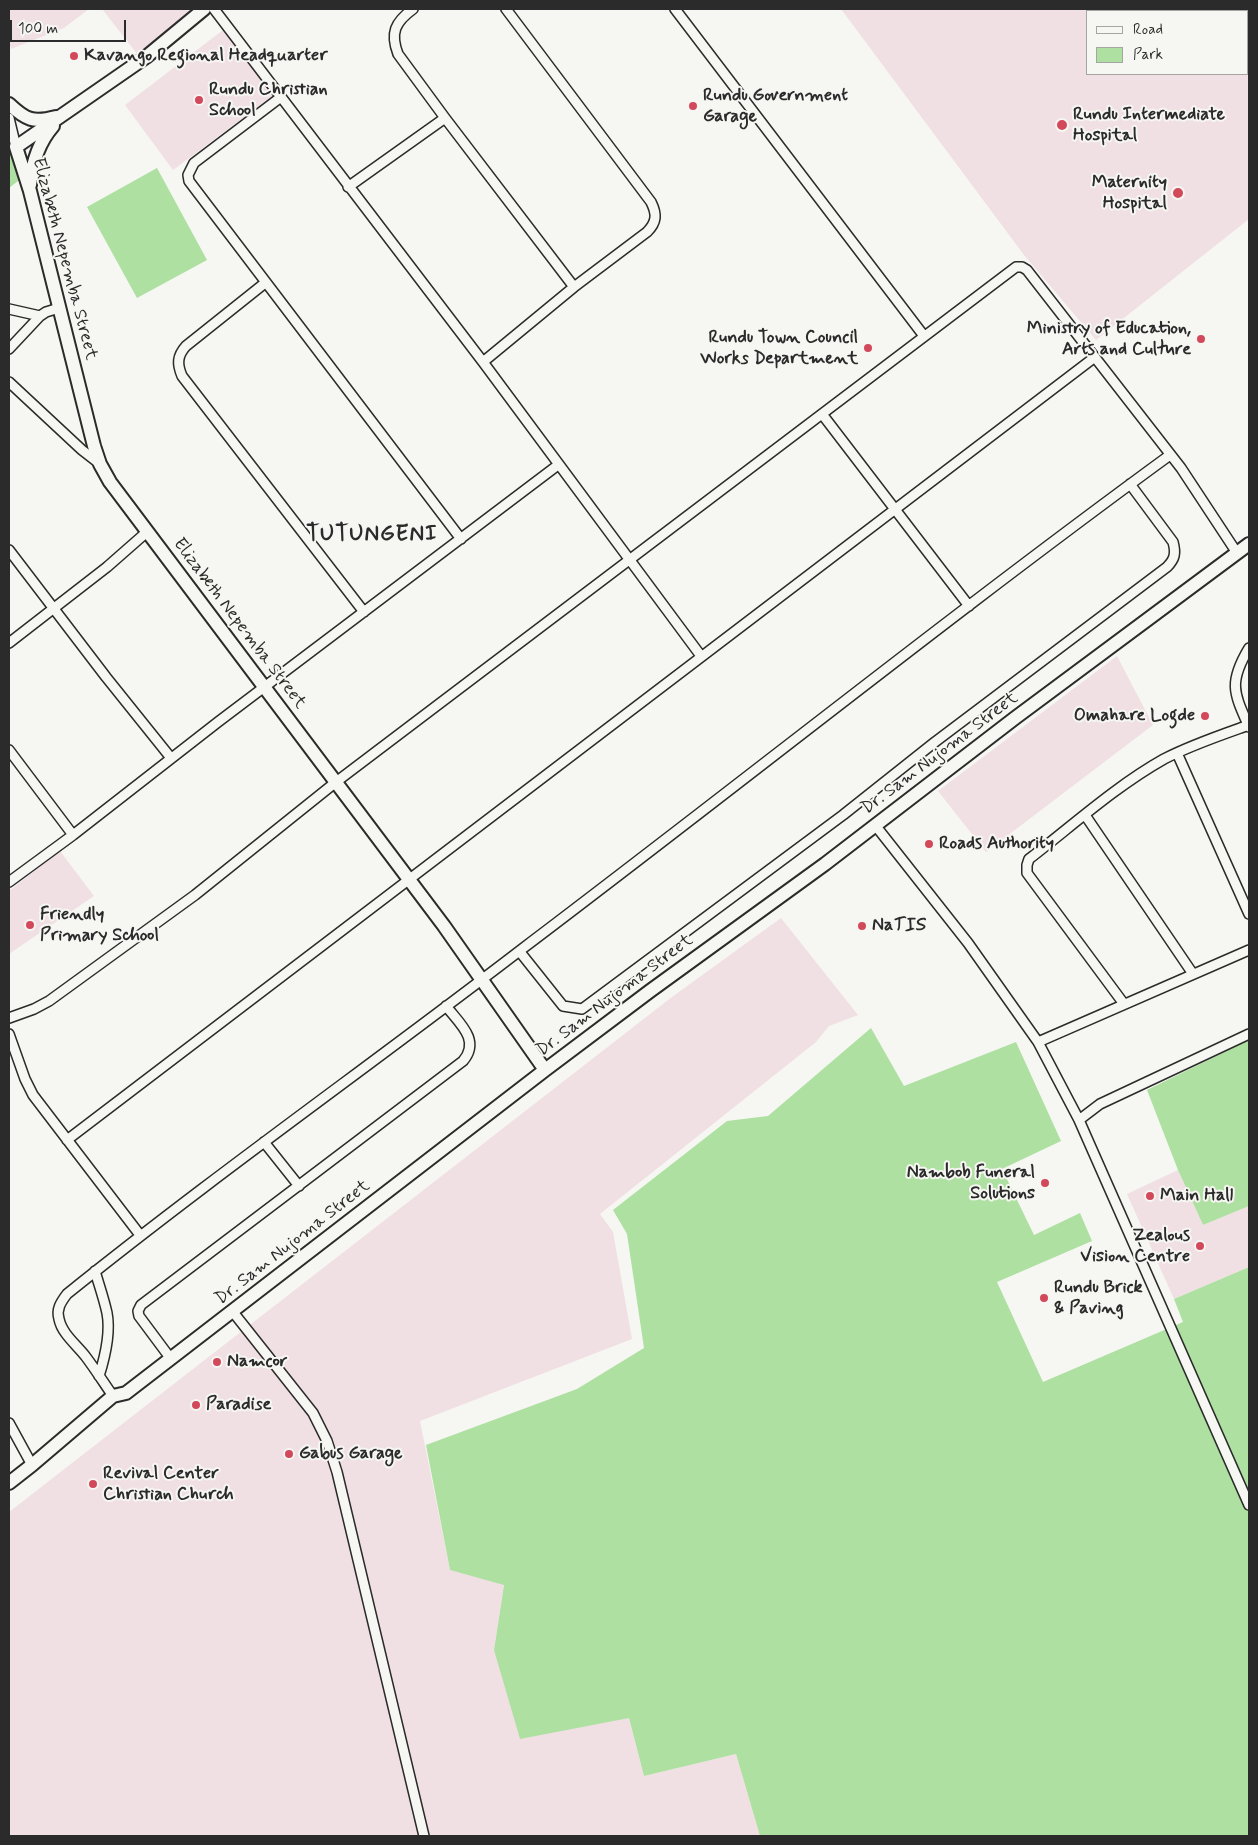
<!DOCTYPE html>
<style>
body{margin:0}
#map{position:relative;width:1258px;height:1845px;overflow:hidden;background:#f6f6f2;font-family:Mynerve,sans-serif}
canvas{display:block}
.frame{position:absolute;inset:0;border:10px solid #2b2b2b;pointer-events:none}
.legend{position:absolute;left:1086px;top:10px;width:162px;height:65px;box-sizing:border-box;background:#f6f6f2;border:1px solid #a5a5a2;margin:0;padding:6px 9px;list-style:none;font-size:15px;color:#2b2b2b}
.legend li{display:flex;align-items:center;gap:10px;height:25px}
.legend b{width:25px;border:1px solid #a5a5a2}
.scale{position:absolute;left:10px;top:20px;width:116px;height:22px;box-sizing:border-box;border:2px solid #2b2b2b;border-top:0;padding-left:6px;font-size:15px;line-height:18px;white-space:nowrap;color:#2b2b2b;-webkit-text-stroke:4px #f6f6f2;paint-order:stroke}
</style>
<div id="map">
<canvas width="1258" height="1845"></canvas>
<div class="frame"></div>
<ul class="legend">
<li><b style="height:6px;background:#f6f6f2"></b>Road</li>
<li><b style="height:14px;background:#aee0a1"></b>Park</li>
</ul>
<div class="scale">100 m</div>
</div>
<script>
const context = document.querySelector('canvas').getContext('2d');
context.lineJoin = 'round';
function fill(path, color) {
  context.fillStyle = color;
  context.fill(path, 'evenodd');
}
function trace(path, color, width, dash) {
  context.strokeStyle = color;
  context.lineWidth = width;
  context.lineCap = dash ? 'butt' : 'round';
  context.setLineDash(dash || []);
  context.stroke(path);
}
function drawText(font, color, halo, rows, align = 'center') {
  context.font = font + ' Mynerve,sans-serif';
  context.lineWidth = 4;
  context.setLineDash([]);
  context.textBaseline = 'middle';
  context.strokeStyle = halo;
  context.fillStyle = color;
  for (const [text, x, y, turn = 0] of rows) {
    context.save();
    context.translate(x, y);
    context.rotate((+turn || 0) * Math.PI / 180);
    context.textAlign = isNaN(turn) ? turn : align;
    if (halo) context.strokeText(text, 0, 0);
    context.fillText(text, 0, 0);
    context.restore();
  }
}
const built = new Path2D(`
 M9,9H89L64,28L11,49L9,43Z
 M102,9H190L184,17L138,55Z
 M841,9H1249V219L1096,340L1024,255ZM1247,11V74H1087V11Z
 M223,30L274,95L173,170L125,105Z
 M1117,656L1153,725L986,852L938,791Z
 M60,851L94,896L9,954V891Z
 M781,918L858,1015L829,1026L816,1042L600,1214L613,1232L632,1339L420,1421L450,1570L504,1584L494,1650L629,1718L644,1776L736,1754L760,1836H9V1512L672,997Z
 M1178,1170L1203,1225L1249,1206V1267L1174,1299L1127,1194Z`);
const green = new Path2D(`
 M9,131L22,178L9,188Z
 M157,168L207,260L137,298L87,207Z
 M871,1028L904,1086L1016,1042L1061,1141L1002,1169L1034,1235L1080,1213L1092,1241L997,1282L1043,1382L1183,1322L1174,1299L1249,1267V1836H760L736,1754L644,1776L629,1718L520,1739L494,1650L504,1585L450,1570L426,1445L577,1389L644,1348L627,1234L613,1210L727,1121L768,1116Z
 M1249,1040V1206L1203,1225L1178,1170L1147,1090Z`);
const street = new Path2D(`
 M214,9L483,362L701,656
 M413,9C395,22 390,33 398,54L445,118L574,287
 M675,9L924,336
 M281,97L194,163L188,175L189,181L461,539
 M9,118L16,147
 M348,187L445,118
 M265,283L186,346C177,356 177,364 182,376L364,612
 M9,309L40,316
 M9,349L40,316L46,312L59,308
 M483,362L574,287L647,232C657,222 657,214 651,202L506,9
 M9,382L82,450L100,464
 M822,414L969,606
 M9,550L106,677L171,758
 M9,643L107,567L148,531
 M1249,648C1228,683 1234,693 1249,727
 M9,750L73,835
 M1177,753L1249,914
 M1085,815L1193,974
 M875,825L968,943L1038,1042L1079,1120L1249,1505
 M9,882L73,835L218,722L558,465
 M520,952L563,1006L582,1009L843,815L935,742L1167,567C1175,559 1176,553 1173,542L1130,484
 M1124,1004L1027,873V865L1029,859C1073,825 1116,786 1164,759C1191,745 1221,735 1249,725
 M9,1018L34,1009L49,1001L195,895L336,782L1016,267H1022L1027,270L1181,468L1237,553
 M9,1034L25,1079L33,1095L140,1235
 M1038,1042L1249,950
 M1079,1120L1100,1104L1249,1034
 M67,1140L1095,357
 M264,1142L299,1186
 M95,1271C99,1285 104,1299 107,1313C111,1334 105,1357 99,1376
 M233,1312L313,1413L327,1441L337,1472L424,1836
 M171,1359L139,1316L138,1311L141,1305L463,1061C481,1040 459,1023 446,1006
 M113,1396C104,1383 95,1369 86,1357C77,1345 62,1334 59,1319C56,1309 61,1302 67,1294C215,1175 371,1065 522,949C739,785 951,615 1170,455
 M9,1423L32,1465`);
const secondary = new Path2D(`
 M204,9L146,57L16,147L30,191L94,446L100,464L110,482L444,926L545,1070
 M9,104C26,120 33,123 56,117
 M30,185C32,164 39,142 53,126
 M9,1483L32,1465L113,1396L126,1393L545,1070L650,991L825,864L1015,718L1249,544`);
const markers = [
 [74,56,5,"#d1495b"],
 [199,100,5,"#d1495b"],
 [693,106,5,"#d1495b"],
 [1062,125,6,"#d1495b"],
 [1178,193,6,"#d1495b"],
 [1201,339,5,"#d1495b"],
 [868,348,5,"#d1495b"],
 [1205,716,5,"#d1495b"],
 [929,844,5,"#d1495b"],
 [30,925,5,"#d1495b"],
 [862,926,5,"#d1495b"],
 [1045,1183,5,"#d1495b"],
 [1150,1196,5,"#d1495b"],
 [1200,1246,5,"#d1495b"],
 [1044,1298,5,"#d1495b"],
 [217,1362,5,"#d1495b"],
 [196,1405,5,"#d1495b"],
 [289,1454,5,"#d1495b"],
 [93,1484,5,"#d1495b"]
];
const poiNames = [
 ["Kavango Regional Headquarter",84,56],
 ["Rundu Christian",209,90],
 ["School",209,111],
 ["Rundu Government",703,96],
 ["Garage",703,117],
 ["Rundu Intermediate",1073,115],
 ["Hospital",1073,136],
 ["Maternity",1167,183,"right"],
 ["Hospital",1167,204,"right"],
 ["Ministry of Education,",1191,329,"right"],
 ["Arts and Culture",1191,350,"right"],
 ["Rundu Town Council",858,338,"right"],
 ["Works Department",858,359,"right"],
 ["Omahare Logde",1195,716,"right"],
 ["Roads Authority",939,844],
 ["Friendly",40,915],
 ["Primary School",40,936],
 ["NaTIS",872,926],
 ["Nambob Funeral",1035,1173,"right"],
 ["Solutions",1035,1194,"right"],
 ["Main Hall",1160,1196],
 ["Zealous",1190,1236,"right"],
 ["Vision Centre",1190,1257,"right"],
 ["Rundu Brick",1054,1288],
 ["& Paving",1054,1309],
 ["Namcor",227,1362],
 ["Paradise",206,1405],
 ["Gabus Garage",299,1454],
 ["Revival Center",103,1474],
 ["Christian Church",103,1495]
];
const streetNames = [
 ["Elizabeth Nepemba Street",64,259,75],
 ["Elizabeth Nepemba Street",239,624,53],
 ["Dr. Sam Nujoma Street",940,754,-37],
 ["Dr. Sam Nujoma Street",615,996,-37],
 ["Dr. Sam Nujoma Street",293,1243,-38]
];
const districtNames = [
 ["TUTUNGENI",372,535]
];
fill(built, '#f1e0e3');
fill(green, '#aee0a1');
trace(street, '#2b2b2b', 12);
trace(secondary, '#2b2b2b', 16);
trace(street, '#f6f6f2', 9);
trace(secondary, '#f6f6f2', 12);
for (const [x, y, r, color] of markers) {
  const dot = new Path2D();
  dot.arc(x, y, r, 0, 2 * Math.PI);
  context.fillStyle = color;
  context.fill(dot);
  trace(dot, '#f6f6f2', 2);
}
drawText('bold 18px', '#2b2b2b', '#f6f6f2', poiNames, 'left');
drawText('18px', '#2b2b2b', '#f6f6f2', streetNames);
context.letterSpacing = '1px';
drawText('bold 22px', '#2b2b2b', '#f6f6f2', districtNames);
context.letterSpacing = '0px';
</script>
